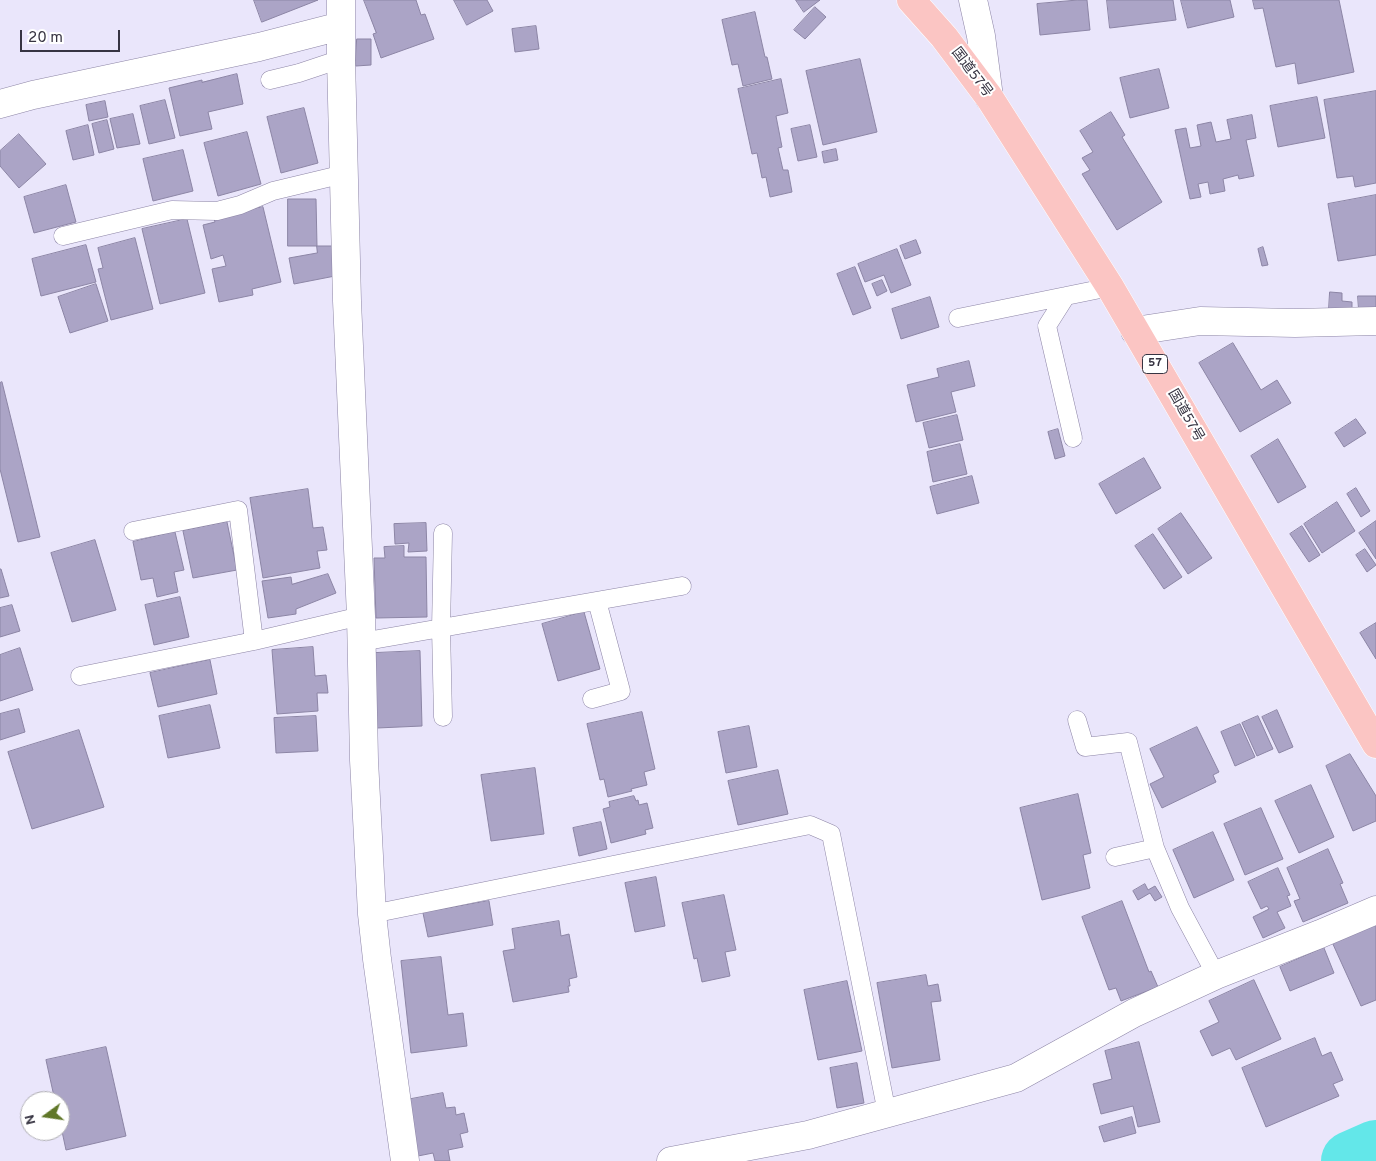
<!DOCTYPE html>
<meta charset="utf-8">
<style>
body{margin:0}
#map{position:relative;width:1376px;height:1161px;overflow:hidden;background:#eae6fb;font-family:Overpass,sans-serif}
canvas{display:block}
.north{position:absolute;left:20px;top:1091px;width:50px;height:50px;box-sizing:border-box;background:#fff;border:1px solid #afaeb3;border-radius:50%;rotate:256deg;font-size:14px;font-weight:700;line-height:20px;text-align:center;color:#373442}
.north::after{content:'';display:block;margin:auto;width:18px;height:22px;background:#607728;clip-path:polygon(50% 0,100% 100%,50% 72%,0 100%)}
.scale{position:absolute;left:20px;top:30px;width:100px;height:22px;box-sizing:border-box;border:2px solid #373442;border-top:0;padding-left:6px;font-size:15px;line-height:18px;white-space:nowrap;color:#373442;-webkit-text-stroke:4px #fff;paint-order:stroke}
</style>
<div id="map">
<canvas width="1376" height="1161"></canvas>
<div class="north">N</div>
<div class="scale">20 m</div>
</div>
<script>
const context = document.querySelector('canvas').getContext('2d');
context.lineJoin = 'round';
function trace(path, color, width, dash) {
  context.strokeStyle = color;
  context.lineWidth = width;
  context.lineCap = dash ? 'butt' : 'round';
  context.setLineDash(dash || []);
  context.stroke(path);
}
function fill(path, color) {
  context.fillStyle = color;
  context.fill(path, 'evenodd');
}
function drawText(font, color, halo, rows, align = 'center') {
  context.font = font + ' Overpass,"Noto Sans JP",sans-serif';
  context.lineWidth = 4;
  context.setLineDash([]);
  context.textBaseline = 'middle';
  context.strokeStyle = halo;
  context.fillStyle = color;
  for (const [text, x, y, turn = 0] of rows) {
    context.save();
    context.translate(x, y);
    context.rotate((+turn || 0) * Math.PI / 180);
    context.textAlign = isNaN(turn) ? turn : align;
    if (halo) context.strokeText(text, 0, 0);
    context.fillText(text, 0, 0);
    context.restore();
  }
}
const river = new Path2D(`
 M1351,1161L1376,1150`);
const building = new Path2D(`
 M254,0H318L262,22Z
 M364,0H416L421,15L425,14L434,39L381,58L373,34L376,33Z
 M454,0H487L493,11L467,25Z
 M796,0H820L804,12Z
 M1078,0H1087L1090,30L1040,35L1037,4Z
 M1107,0H1173L1176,20L1110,28Z
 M1181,0H1230L1234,17L1188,28Z
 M1253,0H1339L1354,72L1298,84L1295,63L1276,67L1263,8L1255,9Z
 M815,7L826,17L805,39L794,30Z
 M755,12L765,57H767L772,79L743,86L738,64L732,65L722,20Z
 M536,26L539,49L515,52L512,29Z
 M357,39H371V65L356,66Z
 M860,59L877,132L823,145L806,71Z
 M1159,69L1169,108L1130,118L1120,78Z
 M237,74L243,104L208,112L212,129L180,136L169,88L202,80V82Z
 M781,79L788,113L776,116L782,147L778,148L783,170H788L792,192L770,197L766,177L762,178L757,153L752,154L738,89Z
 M1376,91V183L1355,187L1353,176L1337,178L1324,100Z
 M1317,97L1325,138L1278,147L1270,106Z
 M165,100L175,138L149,144L140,106Z
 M105,101L108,117L89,121L86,105Z
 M304,108L318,163L281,173L267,117Z
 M1111,112L1125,135L1122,137L1162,202L1117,230L1082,174L1090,170L1082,158L1093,152L1080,131Z
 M133,114L140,144L117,148L110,119Z
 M1252,115L1256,138L1246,140L1254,176L1239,179L1238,175L1223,179L1225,191L1210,194L1208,182L1198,184L1201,197L1190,199L1175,130L1186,128L1190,148L1201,146L1197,125L1211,122L1216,142L1231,139L1227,120Z
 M107,120L114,149L99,153L92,124Z
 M88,125L94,155L73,160L66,131Z
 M810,125L817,157L798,161L791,129Z
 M247,132L261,184L218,196L204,143Z
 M19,134L46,164L19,188L0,166V151Z
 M836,149L838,160L824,163L822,152Z
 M183,150L193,191L153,201L143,159Z
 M66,185L76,222L34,233L24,197Z
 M1376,195V255L1338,261L1328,204Z
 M288,199H316L317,246H288Z
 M263,207L281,282L252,289L253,295L219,302L212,269L226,266L223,255L211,259L203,225L215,222L214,219Z
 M187,219L205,293L160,304L142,229Z
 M135,238L153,309L111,320L98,269L103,268L98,248Z
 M916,240L921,253L905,259L900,246Z
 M86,245L96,282L41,296L32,259Z
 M317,246H334L335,276L294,284L289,258L317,253Z
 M1263,247L1268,265L1262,266L1258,249Z
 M897,249L911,285L891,293L884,275L865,282L858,264Z
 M855,267L871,308L853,315L837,274Z
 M882,280L887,291L877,296L872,284Z
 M96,284L108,321L70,333L58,297Z
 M1330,292L1342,293V301L1352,302V310L1329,309Z
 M1358,296H1376V309L1359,310Z
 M930,297L939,327L901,339L892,309Z
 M1233,343L1261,390L1277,380L1291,403L1240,432L1199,363Z
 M969,361L975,386L951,392L956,412L916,422L907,385L939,377L937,369Z
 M2,382L40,537L18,542L0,469V383Z
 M957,415L963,440L929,448L923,423Z
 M1356,419L1366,433L1344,447L1335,433Z
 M1058,429L1065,456L1055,459L1048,432Z
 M1278,439L1306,487L1278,503L1251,456Z
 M960,444L967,474L933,482L927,452Z
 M1144,458L1161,488L1116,514L1099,484Z
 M972,476L979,503L937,514L930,487Z
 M1356,488L1370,511L1361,517L1347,494Z
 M308,489L313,528L323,527L327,550L317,551L320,568L263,578L250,498Z
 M1337,502L1355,531L1322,553L1304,524Z
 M1181,513L1212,558L1188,574L1158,529Z
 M1376,521V559L1359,533Z
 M227,522L237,570L193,578L183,531Z
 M426,523L427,551L408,552L409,543L395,544L394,524Z
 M1302,526L1320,555L1309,562L1290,534Z
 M175,532L184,570L174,572L178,592L157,597L153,578L141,580L133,542Z
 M1153,534L1182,577L1164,589L1135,546Z
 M95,540L116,610L72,622L51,553Z
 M404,546V557H426L427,617L376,618L374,558H385L384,547Z
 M1365,549L1376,565L1367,572L1356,555Z
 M0,569H1L9,596L0,598Z
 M328,574L336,593L296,609V614L268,618L262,581L291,577L292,584Z
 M180,597L189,637L154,645L145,605Z
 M12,605L20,631L0,637V608Z
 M584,612L600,669L558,681L542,624Z
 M1376,623V659L1360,633Z
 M313,647L315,676L326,675L328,693H317L318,711L277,714L272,650Z
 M20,648L33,690L0,701V655Z
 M420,651L422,726L377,728L375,653Z
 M210,660L217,694L158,707L150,673Z
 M210,705L220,748L168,758L159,716Z
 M19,709L25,732L0,740V714Z
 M1277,710L1293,747L1279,753L1262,717Z
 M642,712L655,769L644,772L647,785L631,789L632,791L608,797L604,779L600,780L587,724Z
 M316,716L318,751L276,753L274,718Z
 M1258,716L1273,749L1257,756L1242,723Z
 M1240,724L1255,757L1235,766L1221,732Z
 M749,726L757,767L726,773L718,732Z
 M1197,727L1219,772L1213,775L1216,782L1162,808L1150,784L1164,777L1150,749Z
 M79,730L104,807L32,829L8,752Z
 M1350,754L1376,796V821L1353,831L1326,766Z
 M535,768L544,834L491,841L481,775Z
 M778,770L788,814L738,825L728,781Z
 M1311,785L1334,837L1299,853L1275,801Z
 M1078,794L1091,853L1083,855L1090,888L1042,900L1020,808Z
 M634,796L636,801L638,800L639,805L647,803L653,828L645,830L646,834L611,843L603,809L610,807L609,802Z
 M1261,808L1283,859L1245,875L1224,824Z
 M601,822L607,849L579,856L573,828Z
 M1213,832L1234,880L1194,898L1173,850Z
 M1328,849L1343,883L1340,884L1348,903L1303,922L1294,901L1300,899L1287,868Z
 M1278,868L1290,895L1287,896L1291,906L1277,912L1285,928L1263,938L1253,917L1269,909L1267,906L1261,909L1248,882Z
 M656,877L665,926L635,932L625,883Z
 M1145,884L1148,890L1155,886L1162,897L1155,901L1150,893L1138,900L1133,891Z
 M724,895L736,950L725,952L730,976L702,982L697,958L694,959L682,903Z
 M489,901L493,925L428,937L423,913Z
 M1122,901L1149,972L1151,971L1158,987L1121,1001L1116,988L1109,990L1082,917Z
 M559,921L561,936L569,934L577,977L569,979L570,986H568L569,992L513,1002L503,951L515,949L512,929Z
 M1376,923V1000L1361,1006L1332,942Z
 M1324,948L1334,973L1290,991L1280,967Z
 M441,957L448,1015L463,1013L467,1046L411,1053L401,961Z
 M926,975L928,986L938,984L941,1001L931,1002L940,1060L892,1068L877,983Z
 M1254,980L1281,1039L1236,1060L1230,1048L1212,1056L1200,1031L1219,1022L1209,1001Z
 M847,981L862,1051L818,1060L804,990Z
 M1315,1038L1322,1056L1331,1052L1343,1080L1333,1084L1339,1096L1266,1127L1242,1068Z
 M1139,1042L1160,1122L1138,1127L1133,1106L1101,1114L1093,1084L1112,1079L1105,1051Z
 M106,1047L126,1136L66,1150L60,1122V1101H55L46,1060Z
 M857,1063L864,1103L837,1108L830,1068Z
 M443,1093L446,1108L455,1107L456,1115L464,1113L468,1132L460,1134L463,1147L448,1150L450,1161H435L433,1153L418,1156L406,1100Z
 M1132,1117L1136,1133L1104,1142L1099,1127Z`);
const lane = new Path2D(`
 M270,80L299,73L341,59
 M63,236L172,210L217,211L240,205L273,191L344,174
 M1066,296L1047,326L1073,438
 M958,318L1110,287
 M133,531L238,510L254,641
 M443,533L441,628L443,717
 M361,642L682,586
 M80,676L254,641L361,616
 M592,699L621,691L597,601
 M1077,720L1085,747L1128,742L1155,848L1180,908L1216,975
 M1115,857L1155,848
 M372,914L810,825L831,834L887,1113`);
const street = new Path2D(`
 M341,0V59L347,301L361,616L364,760L372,914L377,959L405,1161
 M973,0L981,36L989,97
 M0,104L33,95L259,47L341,26
 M1135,331L1200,321L1295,323L1376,321
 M671,1161L808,1135L1016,1078L1134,1013L1216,975L1320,934L1376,910`);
const highway = new Path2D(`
 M911,0L944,37L989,97L1110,287L1376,744`);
const shields = [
 [1155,364,25]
];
const shieldNames = [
 ["57",1155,364]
];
const streetNames = [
 ["国道57号",971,73,53],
 ["国道57号",1185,416,60]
];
trace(river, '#63e7e9', 60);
fill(building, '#aba4c6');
trace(building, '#8c85a5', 1);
trace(lane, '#8d85a6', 19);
trace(street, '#8d85a6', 29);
trace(highway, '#fff', 29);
trace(lane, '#fff', 18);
trace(street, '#fff', 28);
trace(highway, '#fbc5c3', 28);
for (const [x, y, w] of shields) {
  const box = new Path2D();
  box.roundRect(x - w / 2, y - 9.5, w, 19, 4);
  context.fillStyle = '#fff';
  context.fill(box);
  trace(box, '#373442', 1);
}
drawText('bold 12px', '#373442', null, shieldNames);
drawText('14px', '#373442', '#fff', streetNames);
</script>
